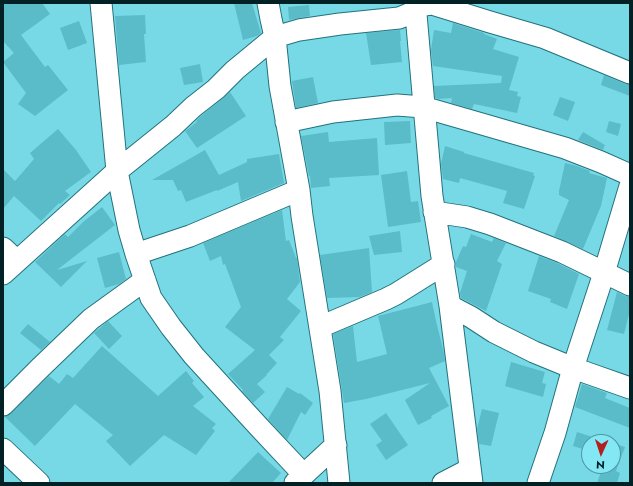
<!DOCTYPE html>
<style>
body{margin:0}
#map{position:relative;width:633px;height:486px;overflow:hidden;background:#77d9e6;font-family:Jost,sans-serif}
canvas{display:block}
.frame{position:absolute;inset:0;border:4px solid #012125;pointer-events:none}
.north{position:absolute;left:581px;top:434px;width:40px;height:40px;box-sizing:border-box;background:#84e7f4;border:1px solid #5098a1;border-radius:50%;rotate:183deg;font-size:11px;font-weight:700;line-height:16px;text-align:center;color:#012125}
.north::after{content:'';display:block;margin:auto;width:14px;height:18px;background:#b12021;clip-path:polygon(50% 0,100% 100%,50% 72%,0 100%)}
</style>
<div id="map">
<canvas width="633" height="486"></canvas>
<div class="frame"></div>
<div class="north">N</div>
</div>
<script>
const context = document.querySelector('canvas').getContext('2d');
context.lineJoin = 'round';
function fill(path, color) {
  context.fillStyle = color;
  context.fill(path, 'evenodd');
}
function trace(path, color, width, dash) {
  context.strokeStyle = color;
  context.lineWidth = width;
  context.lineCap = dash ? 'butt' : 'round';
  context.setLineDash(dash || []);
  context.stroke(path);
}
const building = new Path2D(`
 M3,3H42L50,14L21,35L45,67L48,65L68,90L35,116L18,104L26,93L3,62L14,53L3,41Z
 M234,3H252L261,33L257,36L243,40Z
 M309,5L310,16L289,20L288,7Z
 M145,15L146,34H144L146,62L119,65L115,16Z
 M79,21L87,43L68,50L60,28Z
 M453,23L484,33V34L497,39L493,49L519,57L509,90L518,92L517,96L521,97L517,113L474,104L472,109L451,103L452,98L439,99L435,98L434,86L501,83L502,76L433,66L431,50L434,30L451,33Z
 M400,30L401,41H400L402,62L371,65L366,33Z
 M200,64L203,82L184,85L180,68Z
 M604,75L625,84L630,85V96L601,85Z
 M313,77L318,103L296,108L292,81Z
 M230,92L246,116L197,148L185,131L197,122L196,121L201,116L223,98Z
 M560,97L575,102L568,121L553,115Z
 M410,121L411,143L385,145L384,122Z
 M609,121L621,124L618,136L606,132Z
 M58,129L76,150L91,172L65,191L70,195L60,204L59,203L41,221L14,196L3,209V169L15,181L34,159L30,153Z
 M328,132L329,142L377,138L379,175L329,178L330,186L311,188L310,176H309L301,136Z
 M583,132L605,145L603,150L578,140Z
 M445,146L464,152V153L534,173L533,175L535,176L524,209L503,203L507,191L460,178L459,183L443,179L441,164Z
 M205,150L219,175L247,162V159L279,154L284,183L241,201L238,182L217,191V190L186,202L181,190L178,191L173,180H152Z
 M565,163L577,166L590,171L589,173L607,178L601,206L583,249L554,236L569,200L559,195V191Z
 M407,171L411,202L418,201L421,222L388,227L381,175Z
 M102,207L115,225L57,270L87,261L61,287L35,262L65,234L68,237L83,222Z
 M282,210L286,241L289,240L296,258H297L300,282L287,299L301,311L280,337L284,340L269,355L277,363L266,375H267L257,384L265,392L253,403L242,391L243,390L228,374L255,350L225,327L241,307L225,264L223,265L221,256L210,261L203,243Z
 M400,231L402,252L374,255L369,236Z
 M471,234L492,242L494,238L506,243L497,261L502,264L486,311L461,298L460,293L467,271L456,267V262L463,246L466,247Z
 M369,248L372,292L360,297L327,298L320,255Z
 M119,252L126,279L119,284L105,288L97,258Z
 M539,256L557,263L579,274L567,309L550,302L551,299L528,291Z
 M617,292L625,296L630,297V310L624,334L607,330Z
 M432,302L436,321L444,353L445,361L429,368L449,406L431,416L432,418L418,425L405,400L430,383L366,399L344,403L333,334L353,326L357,362L387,354L378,316Z
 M108,321L122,336L109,349L94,333Z
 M28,324L50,342L41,350L20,333Z
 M102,346L158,396L186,371L194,381L192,383L204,397L193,406L216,424L212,428L215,431L196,455L164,435L130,466L106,441L113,435L75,404L35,446L5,417L11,413L49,376L59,384L67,374L73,378Z
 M511,362L545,372L542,383L546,384L543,397L505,386Z
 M582,384L607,393L605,398L630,408V428L575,407Z
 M287,387L299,394L300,393L313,403L305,415L301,412L287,440L268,419Z
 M482,409L499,413L491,446L479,444L477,429Z
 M386,413L408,445L386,460L376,445L382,441L370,424Z
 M577,432L608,442H589V451L573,446Z
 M613,443L625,447L616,471L620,473L617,483H597L603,466H613Z
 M258,452L281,473L272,483H228Z`);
const minor = new Path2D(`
 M101,3L117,171L129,230L136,254L151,298L171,327L194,356L259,427L304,475
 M268,3L271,19L275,37L280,86L299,190L302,216L330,391L339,483
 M415,3L432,196L450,306L472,483
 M286,122L333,112L397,105L423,107L565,148L601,162L630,175
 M434,212L467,217L490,224L562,252L630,285
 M3,248L17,261
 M136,254L190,236L299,190
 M3,274L117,171L173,126L193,107L216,89L235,70L275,37L299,30L340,24L399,18L409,14L424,5L432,4L490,22L545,38L630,73
 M450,306L471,317L494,332L534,352L573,368L593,375L630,388
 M320,327L386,299L396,294L444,264
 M3,405L40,368L91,319L145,280
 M3,449L39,483
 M295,483L336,445
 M443,483L470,469
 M538,483L555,433L573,368L604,273L630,186`);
fill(building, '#5abcc9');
trace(minor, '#23727c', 23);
trace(minor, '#fff', 21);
</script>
